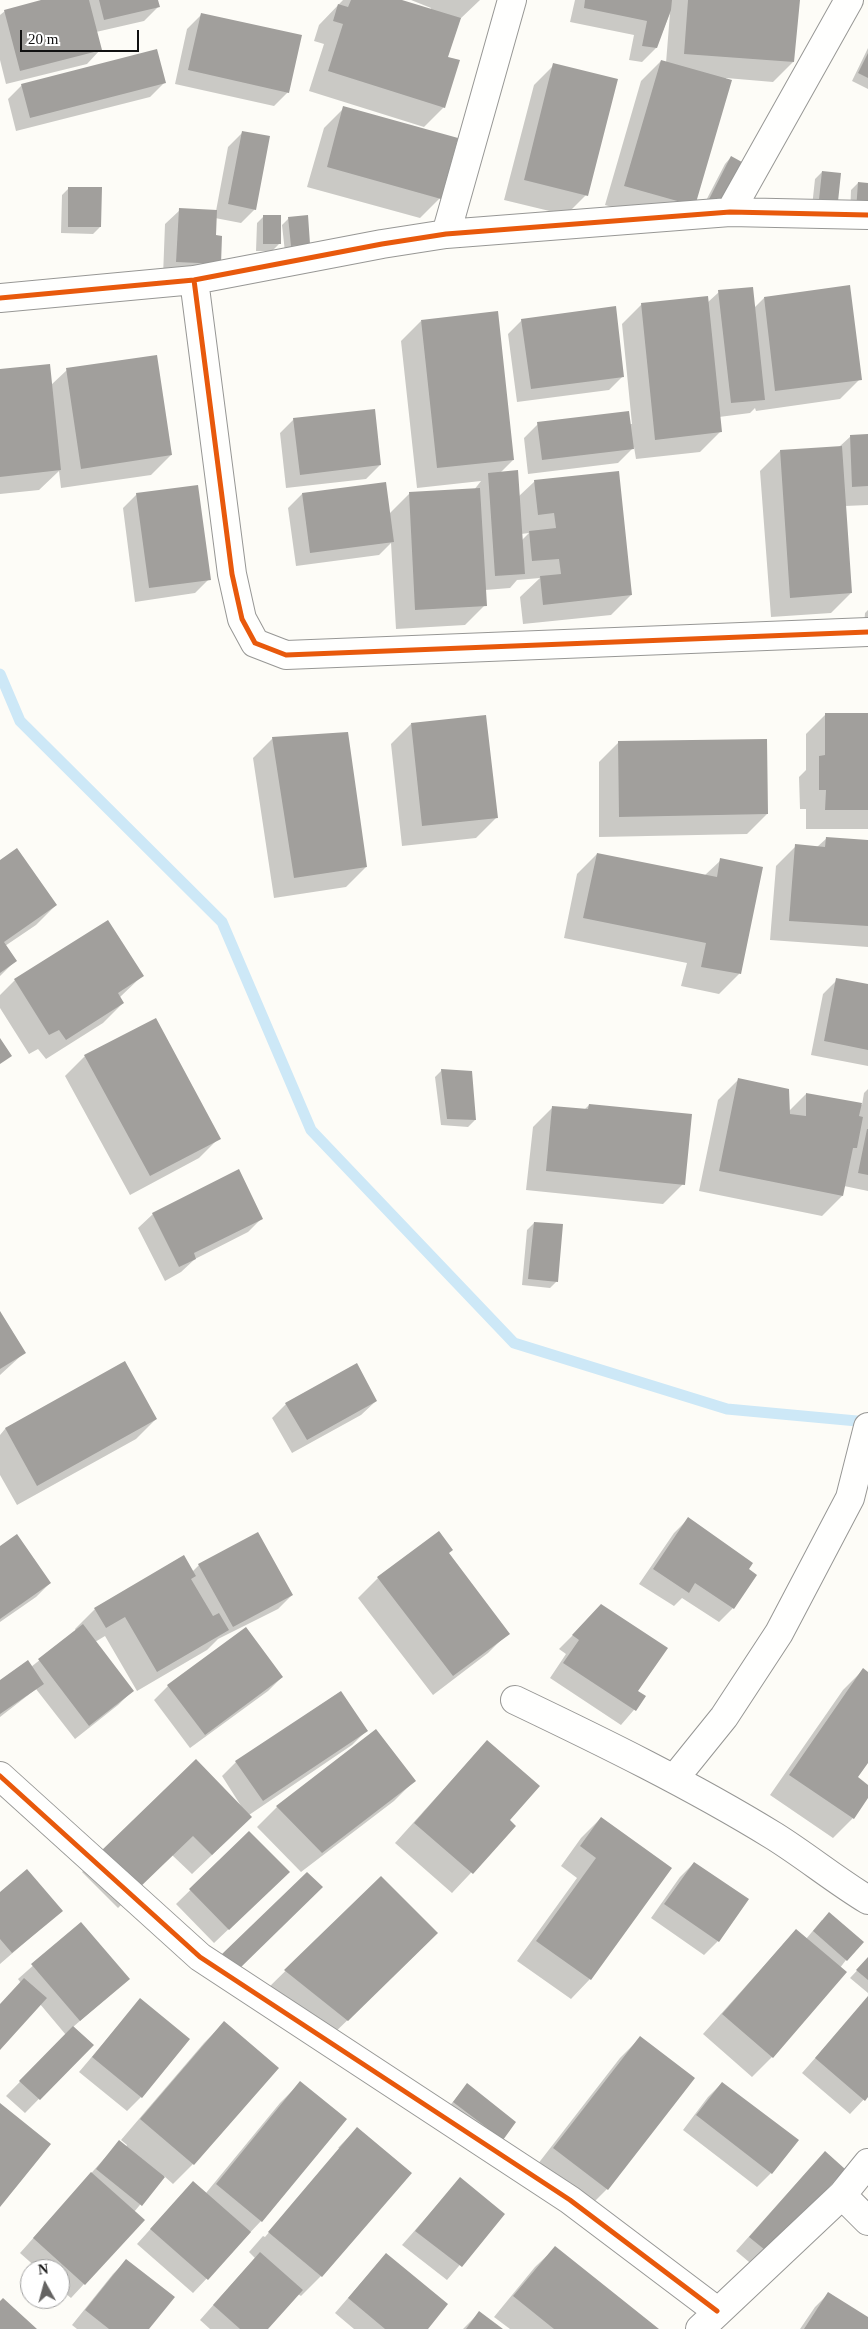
<!DOCTYPE html>
<style>
body{margin:0}
#map{position:relative;width:868px;height:2329px;overflow:hidden;background:#fdfcf7;font-family:"Times New Roman",serif}
canvas{display:block}
.north{position:absolute;left:20px;top:2259px;width:50px;height:50px;box-sizing:border-box;background:#fff;border:1px solid #a0a0a0;border-radius:50%;rotate:353deg;font-size:14px;font-weight:700;line-height:20px;text-align:center;color:#111}
.north::after{content:'';display:block;margin:auto;width:18px;height:22px;background:#646362;clip-path:polygon(50% 0,100% 100%,50% 72%,0 100%)}
.scale{position:absolute;left:20px;top:30px;width:119px;height:22px;box-sizing:border-box;border:2px solid #111;border-top:0;padding-left:6px;font-size:15px;line-height:18px;white-space:nowrap;color:#111;-webkit-text-stroke:4px #fff;paint-order:stroke}
</style>
<div id="map">
<canvas width="868" height="2329"></canvas>
<div class="north">N</div>
<div class="scale">20 m</div>
</div>
<script>
const context = document.querySelector('canvas').getContext('2d');
context.lineJoin = 'round';
function fill(path, color) {
  context.fillStyle = color;
  context.fill(path, 'evenodd');
}
function trace(path, color, width, dash) {
  context.strokeStyle = color;
  context.lineWidth = width;
  context.lineCap = dash ? 'butt' : 'round';
  context.setLineDash(dash || []);
  context.stroke(path);
}
const shadow = new Path2D(`
 M46,0H157L158,7L144,21L96,32L101,49L87,64L6,84L0,60V15L5,11Z
 M343,0H398L430,10L431,8L411,0H480L459,20L447,58L444,107L424,127L309,91L324,44L314,41L319,25Z
 M575,0H798L793,62L773,82L726,78L674,225L605,205L641,81L661,61L666,63L670,13L656,48L642,62L629,60L634,35L570,22Z
 M201,15L288,92L274,106L175,84L187,29Z
 M868,48V89L852,81Z
 M554,65L586,195L566,215L504,200L534,85Z
 M164,83L150,97L16,131L8,99L22,85Z
 M344,108L440,198L420,218L307,187L324,128Z
 M242,133L255,209L241,223L215,218V236L220,264L163,276L165,224L180,210L216,211L228,147Z
 M731,157L720,216H698L725,164Z
 M822,172L840,174L811,216L815,179Z
 M858,183L868,184L850,218L851,190Z
 M69,188L100,227L93,234L61,233L62,195Z
 M264,216L279,244L272,251H256L257,223Z
 M289,218L309,243L302,250L285,252L282,225Z
 M719,292L754,308L764,298L860,379L840,399L756,411L755,408L750,413L719,417L720,432L700,452L636,459L634,447L618,463L528,474L524,438L538,424H632L622,324L642,304L707,303Z
 M522,320L623,376L609,390L517,402L508,334Z
 M421,321L513,460L500,473L518,497L535,481L631,595L611,615L523,624L520,597L540,578L517,580L510,588L485,590V605L465,625L396,629L391,543L379,555L296,566L288,508L302,494L389,514L409,494L474,490L481,481L417,488L401,341ZM529,533L521,541V534Z
 M0,370L51,385L67,370L171,455L151,475L61,488L59,471L39,490L0,494Z
 M294,419L380,465L366,479L286,488L280,433Z
 M868,435V505L845,506L851,593L831,613L771,617L760,471L780,451L839,447L851,436Z
 M137,494L209,579L195,593L135,602L123,508Z
 M868,610V640H863L865,613Z
 M826,714H868V829H806V809H800L799,777L806,770V734Z
 M411,724L496,818L476,838L402,846L391,744Z
 M273,738L366,867L346,887L274,898L253,758Z
 M619,742L767,814L747,834L599,837V762Z
 M827,838L868,841V947L770,940L776,866L796,846L817,847Z
 M597,854L704,876L721,860L739,974L719,994L681,986L687,963L564,938L577,874Z
 M0,862L56,905L36,925L5,946L15,961L0,976Z
 M142,976L119,998L123,1003L103,1023L46,1059L38,1049L29,1054L0,1008V995L15,980Z
 M837,980L868,986V1066L811,1055L823,994Z
 M85,1056L219,1138L199,1158L130,1195L65,1076Z
 M442,1070L471,1072L475,1120L468,1127L441,1125L435,1077Z
 M738,1080L789,1111L806,1094L862,1105L864,1093L868,1089V1191L844,1186L842,1196L822,1216L699,1191L718,1100Z
 M589,1105L683,1184L663,1204L526,1190L533,1127L553,1107L584,1110Z
 M153,1214L262,1218L248,1232L195,1259L181,1272L165,1281L138,1228Z
 M534,1223L557,1281L550,1288L522,1285L527,1230Z
 M0,1314L24,1353L0,1375Z
 M125,1363L156,1419L136,1439L17,1505L0,1475V1435L5,1429Z
 M376,1401L361,1415L292,1453L272,1418L286,1404Z
 M688,1519L747,1569L733,1608L719,1622L682,1598L674,1606L639,1584L674,1533Z
 M0,1547L50,1583L36,1597L0,1622Z
 M448,1554L508,1633L488,1653L433,1695L358,1598L378,1578Z
 M199,1565L292,1595L278,1609L218,1639L207,1650L137,1691L105,1636L95,1642L132,1691L118,1705L75,1739L36,1689L0,1717V1681L31,1667L76,1631L75,1629L95,1609L192,1572Z
 M602,1606L637,1692L645,1697L621,1725L550,1678L566,1654L559,1649Z
 M863,1670L868,1673V1761L856,1778L868,1786V1796L853,1818L833,1838L770,1795L843,1690Z
 M282,1677L268,1691L190,1748L154,1700L168,1686Z
 M340,1692L366,1731L352,1745L249,1815L231,1837L192,1874L172,1855L118,1908L82,1872L102,1852L243,1809L222,1776L236,1762Z
 M487,1741L508,1820L515,1826L452,1893L395,1843Z
 M414,1781L394,1801L301,1872L257,1827L277,1807Z
 M601,1818L590,1979L571,1999L517,1961L577,1878L561,1866L581,1838Z
 M249,1833L274,1886L214,1943L176,1904Z
 M694,1863L718,1941L704,1955L651,1918L680,1877Z
 M381,1877L417,1953L327,2040L265,1991Z
 M0,1894L61,1911L0,1964Z
 M822,1920L846,1960L772,2057L752,2077L703,2034L796,1930L806,1939Z
 M81,1923L128,1979L73,2027L92,2045L25,2113L6,2096L66,2035L40,2004L0,2049V2005L21,1983L18,1979Z
 M868,1959V1993L850,1978Z
 M868,1998V2095L850,2114L802,2073Z
 M140,2000L141,2097L127,2111L79,2072Z
 M224,2023L193,2164L173,2184L164,2176L134,2212L84,2284L71,2298L60,2289V2269H38L20,2253L119,2142L126,2147L127,2145L121,2140L204,2043Z
 M640,2038L607,2189L587,2209L534,2169L620,2058Z
 M300,2083L261,2221L193,2293L137,2244L193,2182L206,2193L280,2103Z
 M722,2083L771,2173L757,2187L683,2130L708,2097Z
 M461,2092L515,2122L495,2146L447,2109Z
 M357,2128L321,2276L301,2296L298,2294L267,2329H210L200,2320L255,2258L249,2252L263,2236L265,2237L341,2148H338Z
 M811,2167L755,2267L736,2251Z
 M460,2179L503,2214L447,2280L402,2245Z
 M555,2248L657,2329H510L494,2317L535,2267Z
 M386,2254L426,2329H354L335,2313Z
 M127,2260L148,2329H77L72,2325L113,2274Z
 M829,2293L868,2319V2329H800L815,2307Z
 M479,2313L501,2329H463Z`);
const stream = new Path2D(`
 M0,674L20,721L222,922L311,1130L514,1343L727,1409L868,1422`);
const building = new Path2D(`
 M41,0H89L102,50L20,71L4,10Z
 M99,0H158L160,7L104,20Z
 M351,0H402L461,18L448,57L460,60L445,108L328,71L343,24L333,21L338,4L348,7Z
 M585,0H672L671,10L657,48L642,46L647,21L584,8Z
 M688,0H800L794,62L684,54Z
 M201,13L302,35L289,93L188,70Z
 M157,49L166,83L30,118L21,84Z
 M868,53V78L858,73Z
 M661,60L732,80L695,206L624,186Z
 M553,63L618,79L588,196L524,180Z
 M343,106L458,138L441,199L327,167Z
 M242,131L270,136L256,210L228,204Z
 M731,156L751,167L729,210L704,209Z
 M822,171L841,173L837,211L818,209Z
 M858,182L868,183V212L856,211Z
 M68,187H102L101,227H68Z
 M179,208L217,210L216,235L222,236L221,264L176,262Z
 M263,215H281V244H263Z
 M308,215L310,244L291,246L288,217Z
 M850,285L862,380L775,391L764,297Z
 M753,287L765,400L731,403L718,290Z
 M708,296L722,432L655,440L641,303Z
 M616,306L624,377L531,389L521,319Z
 M498,311L514,460L437,468L421,320Z
 M157,355L172,455L81,469L66,368Z
 M50,364L61,470L0,477V369Z
 M375,409L381,465L300,475L293,418Z
 M629,411L634,449L542,460L537,422Z
 M868,434V486L852,487L850,435Z
 M842,446L852,593L790,598L780,450Z
 M518,470L525,574L495,576L488,473Z
 M619,471L632,595L543,605L540,576L561,574L559,559L532,561L529,531L556,528L554,513L538,515L534,480Z
 M386,482L394,542L310,553L302,493Z
 M198,485L211,580L149,588L136,493Z
 M480,488L487,606L415,610L409,492Z
 M825,713H868V810H825L826,790H819V756L825,755Z
 M486,715L498,818L422,826L411,723Z
 M348,732L367,867L294,878L272,737Z
 M767,739L768,814L619,817L618,741Z
 M826,837L868,840V926L789,921L795,844L825,847Z
 M17,848L57,905L4,942L17,961L0,973V860Z
 M597,853L717,877L720,858L763,867L741,974L701,967L706,943L583,918Z
 M108,920L144,976L118,993L124,1003L66,1040L59,1030L49,1035L14,979Z
 M836,978L868,984V1050L824,1041Z
 M156,1018L221,1139L150,1176L84,1055Z
 M0,1038L12,1056L0,1064Z
 M441,1069L472,1071L476,1120L447,1119Z
 M738,1078L789,1089L790,1114L806,1116V1093L862,1103L859,1116L863,1117L857,1148H853L843,1196L719,1171Z
 M589,1104L692,1114L685,1185L546,1171L552,1106L588,1109Z
 M867,1129H868V1175L858,1173Z
 M239,1169L263,1219L194,1253L196,1259L179,1267L152,1213Z
 M534,1222L563,1224L558,1282L528,1279Z
 M0,1311L26,1353L0,1369Z
 M125,1361L157,1419L37,1486L5,1428Z
 M357,1363L377,1401L307,1440L285,1403Z
 M688,1517L753,1563L749,1569L757,1575L734,1609L695,1583L689,1593L653,1569Z
 M439,1531L453,1550L449,1553L510,1634L453,1676L377,1577Z
 M258,1532L293,1595L233,1627L198,1564Z
 M17,1534L51,1583L0,1619V1546Z
 M184,1555L196,1576L191,1579L213,1616L219,1613L229,1630L157,1672L125,1617L106,1628L94,1608Z
 M601,1604L668,1648L638,1691L646,1696L636,1711L563,1663L579,1640L572,1635Z
 M83,1624L134,1691L89,1726L38,1659Z
 M246,1627L283,1677L205,1735L167,1685Z
 M28,1660L44,1684L0,1714V1680Z
 M863,1668L868,1672V1763L858,1777L868,1785V1798L854,1819L789,1775Z
 M341,1691L368,1731L263,1801L235,1761Z
 M376,1729L416,1781L322,1853L276,1806Z
 M487,1740L540,1786L510,1820L516,1826L473,1874L414,1823Z
 M196,1759L252,1817L212,1855L193,1836L138,1889L101,1851Z
 M601,1817L672,1868L591,1980L536,1941L596,1858L580,1846Z
 M249,1831L290,1872L229,1930L189,1889Z
 M694,1862L749,1899L719,1942L664,1904Z
 M27,1869L63,1911L12,1953L0,1939V1892Z
 M307,1872L323,1887L238,1970L222,1954Z
 M381,1876L438,1933L348,2021L284,1970Z
 M829,1912L864,1942L847,1961L813,1931Z
 M81,1922L130,1979L80,2021L31,1964Z
 M796,1929L847,1972L773,2058L722,2014Z
 M868,1957V1980L856,1970Z
 M24,1978L47,1998L0,2050V2004Z
 M868,1996V2097L865,2101L815,2058Z
 M140,1998L190,2039L142,2098L92,2057Z
 M224,2021L279,2068L194,2165L140,2119Z
 M73,2026L94,2045L40,2100L19,2081Z
 M640,2036L695,2078L608,2190L553,2148Z
 M300,2081L347,2119L262,2222L216,2184Z
 M722,2082L799,2140L772,2174L696,2115Z
 M467,2083L516,2122L503,2140L453,2102Z
 M0,2103L51,2144L0,2207Z
 M357,2127L412,2173L322,2277L268,2232Z
 M119,2140L165,2177L142,2206L96,2169Z
 M825,2151L845,2169L770,2254L749,2237Z
 M91,2172L145,2220L85,2285L33,2238Z
 M460,2177L505,2214L462,2267L415,2231Z
 M193,2181L251,2232L208,2280L150,2229Z
 M555,2246L659,2329H554L513,2296Z
 M260,2252L303,2290L268,2329H240L213,2305Z
 M386,2253L448,2304L428,2329H385L348,2298Z
 M126,2259L175,2297L149,2329H109L85,2310Z
 M828,2292L868,2317V2329H804Z
 M3,2298L37,2329H0V2301Z
 M479,2311L503,2329H466Z`);
const minor = new Path2D(`
 M730,212L849,0
 M446,234L512,0
 M194,280L232,574L242,619L255,643L286,655L868,632
 M0,298L194,280L382,244L446,234L730,212L868,215
 M515,1700C603,1742 691,1785 774,1836C806,1856 835,1880 868,1900
 M0,1776L200,1957L570,2200L717,2311
 M674,1779L724,1717L779,1633L850,1498L868,1427
 M842,2195L868,2221
 M700,2329L842,2195L868,2163`);
const cycleway = new Path2D(`
 M194,280L232,574L242,619L255,643L286,655L868,632
 M0,298L194,280L382,244L446,234L730,212L868,215
 M0,1776L200,1957L570,2200L717,2311`);
fill(shadow, '#0003');
trace(stream, '#cde8f7', 11);
fill(building, '#a19f9c');
trace(minor, '#979795', 30);
trace(minor, '#fffffe', 28);
trace(cycleway, '#e8590c', 5);
</script>
